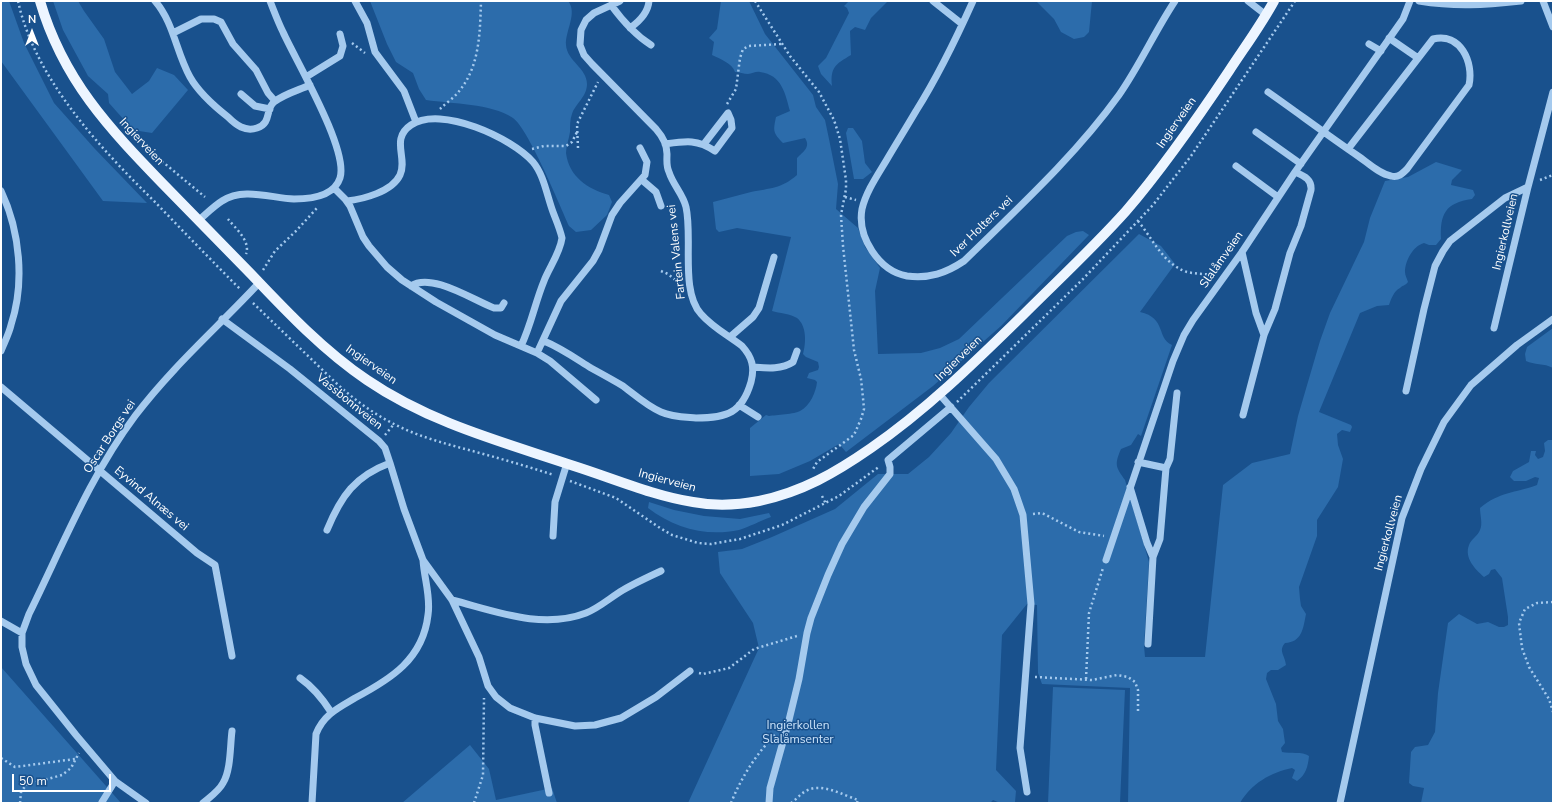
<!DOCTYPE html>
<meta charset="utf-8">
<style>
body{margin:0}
#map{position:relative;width:1554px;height:804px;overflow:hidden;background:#19518d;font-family:"Nunito Sans",sans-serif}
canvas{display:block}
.frame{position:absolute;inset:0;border:2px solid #fff;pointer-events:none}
.north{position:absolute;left:12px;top:12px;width:40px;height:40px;-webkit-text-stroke:3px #19518d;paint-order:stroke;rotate:0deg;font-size:11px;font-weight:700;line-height:16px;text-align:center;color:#fff}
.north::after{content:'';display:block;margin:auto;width:14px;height:18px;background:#fff;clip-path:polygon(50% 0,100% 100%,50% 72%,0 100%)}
.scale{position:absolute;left:12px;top:774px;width:99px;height:18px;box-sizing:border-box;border:2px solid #fff;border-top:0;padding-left:5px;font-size:12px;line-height:14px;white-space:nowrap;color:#fff;-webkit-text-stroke:3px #19518d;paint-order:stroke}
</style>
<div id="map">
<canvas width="1554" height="804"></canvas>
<div class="frame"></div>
<div class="north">N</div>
<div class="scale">50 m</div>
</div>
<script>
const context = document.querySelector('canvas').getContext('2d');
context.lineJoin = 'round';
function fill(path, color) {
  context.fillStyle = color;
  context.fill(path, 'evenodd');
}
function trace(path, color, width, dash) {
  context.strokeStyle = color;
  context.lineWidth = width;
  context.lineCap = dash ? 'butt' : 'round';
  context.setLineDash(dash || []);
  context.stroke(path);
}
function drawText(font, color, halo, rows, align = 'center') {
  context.font = font + ' "Nunito Sans",sans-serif';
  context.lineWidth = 3;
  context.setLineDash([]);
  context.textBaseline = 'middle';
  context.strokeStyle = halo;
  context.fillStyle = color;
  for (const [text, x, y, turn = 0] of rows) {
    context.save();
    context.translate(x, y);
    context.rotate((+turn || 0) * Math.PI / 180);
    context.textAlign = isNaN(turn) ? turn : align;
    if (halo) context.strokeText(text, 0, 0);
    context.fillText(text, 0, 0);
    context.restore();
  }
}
const green = new Path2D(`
 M1,1H9L24,43L54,103L95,149L147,203L103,201L1,61Z
 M53,1H78L84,11L104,39L115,72L132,94L149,81L157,68L174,75L188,90L152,133L133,130L109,103L108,94L88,76L63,30Z
 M370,1H568C578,13 565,31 566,45C567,61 587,68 587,84C587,97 575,104 572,114C570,119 570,126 570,132C569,139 566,146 566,153C569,177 588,189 609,195L612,202L607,215L591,230L576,232L569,226C560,206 528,128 513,118C490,103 453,104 426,100L419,89L413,73L396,62L387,44Z
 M721,1H749L765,34L813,95L816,107L825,120L829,139L838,184L836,209L858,228L865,247L880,268L875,291L878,354L921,353L940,348L959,339L1067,236L1076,232L1083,231L1089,235L1001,326L933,386L846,452L839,444L810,461L779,474L750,476V428L766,415L769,416C776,415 795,414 800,411C810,406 816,392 817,382L815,380L807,378L809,373L818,370L819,367L818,362L806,357L803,354C806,343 807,326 797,318C791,314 779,313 772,311L791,237L737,228L719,232L716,229L713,202C726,199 738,195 751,192C770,188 781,189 797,175V158C803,152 811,147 805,138L783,143C773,133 773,131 776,117L790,111C785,93 782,75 760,72C756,71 752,74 748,74C744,74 739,72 735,72C732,63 720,59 712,55L714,42L709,38L717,29Z
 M849,1H888L871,18L865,30L855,27L850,31L851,55C836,64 830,67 832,86L821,74L818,66L826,58L849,13L847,8L844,6Z
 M1036,1H1092L1089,32L1084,37L1074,39L1061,32L1054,19Z
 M848,128H853L862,141L865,163L872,172L863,179H854L846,133Z
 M1436,162L1462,170L1452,180L1451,185L1473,190L1475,195L1472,199C1445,203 1440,214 1441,239L1436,245H1429L1424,243C1413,246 1405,261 1405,272C1405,275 1407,279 1408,282C1405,286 1403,285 1400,288C1394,291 1391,299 1389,305L1377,306L1360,313L1319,412L1351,425L1352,427L1350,432L1342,430L1337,434L1338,445L1343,459L1338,487L1317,520V536L1299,587L1300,599L1301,606L1306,614C1303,629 1302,642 1285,643C1278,651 1285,655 1286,665L1278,670H1271L1267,673L1266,679L1276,704L1278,721L1283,729L1285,743L1281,748L1282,752C1290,754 1302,751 1309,756C1308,766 1306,775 1297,781L1292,778L1295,770L1292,768C1270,773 1252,783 1240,803H1128L1130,688L1042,684L1038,673L1037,605L1027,604L1002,635L996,770L1016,791L1015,802L1014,803H1000L993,800L990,803H688L759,648L753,623L720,573L718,552L742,549L772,537L835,509L878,474H908L929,457L951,433L969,407L989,383L1139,234L1161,246L1175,264L1140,312C1167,318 1156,338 1172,345L1141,436L1138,434L1131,445L1121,449C1114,465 1116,467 1125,480L1149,562L1144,646L1145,657H1205L1223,485L1252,463L1290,454L1298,416L1320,341L1330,313L1364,242L1370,218L1385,181L1408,177Z
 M1553,328V368C1544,363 1534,365 1526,361L1525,354L1527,347Z
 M1548,440H1553V803H1421L1424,788L1413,786L1409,783L1411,752L1415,747L1428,745L1435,732L1438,693L1448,623L1459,614L1477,624L1488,622L1499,627H1504L1508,625V617L1502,578L1495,569L1491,570L1489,574L1484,577C1475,569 1464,558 1469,545C1471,539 1478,536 1480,530C1483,524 1480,515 1480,508C1499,492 1515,493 1537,485L1539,478L1535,477L1526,481H1514L1510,477L1513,471L1529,462L1531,451H1536L1535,455L1538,459L1543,457L1545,451L1544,443Z
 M649,502L674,510L704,516L740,519L769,513L771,517C760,521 749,527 739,530C706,537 674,528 648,508Z
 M1,667L121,803H1Z
 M1053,687L1125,690L1120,803H1048Z
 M470,745L489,769L496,800L552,788L557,803H402Z`);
const path = new Path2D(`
 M18,1C35,79 100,148 155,202C183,231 211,260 240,289
 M755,1L790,56L819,92L834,120L840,139L846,180V189L841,215L843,246L854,350L861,379L863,398L864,409L861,419L854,435L817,462L812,471
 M352,43L365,53
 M727,104L736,89L740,58L743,49L749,46L781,44
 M440,109C446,103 455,97 460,90C480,65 480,31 481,1
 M578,148L577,124L598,82
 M532,149L544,146H566L572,142L577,132
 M158,158L205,197
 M1540,180L1553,175
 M845,197L856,200
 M228,219C235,228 251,241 246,254
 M1138,221C1153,239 1163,264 1187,272C1196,274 1205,274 1214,275
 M263,270L275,251L296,231L317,208
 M661,271L668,274L680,284
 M253,303L334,381C352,398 372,413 394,424C423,439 455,446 487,455C509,461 532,468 554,475
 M957,402L1083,279L1153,205L1191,156L1295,1
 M385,435L394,424
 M570,481L616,498L660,528L672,535L698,543L711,544L740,539L782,525L839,496L880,466
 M822,496L826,504
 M1033,514L1042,513L1079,532L1104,536
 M1553,602L1537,603L1525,609L1519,623L1522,648L1529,667L1549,699L1553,712
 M699,673L703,674L729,668L754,649L797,636
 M1035,677L1092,680L1117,675L1128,677L1135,682L1138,690V712
 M1086,679L1089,613L1103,568
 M1,758L15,767L75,759
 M20,803L21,792L26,785L62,775L71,768L79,753
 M474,803L483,775L484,698
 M731,803C741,778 756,754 775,735
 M791,803C796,800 800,794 806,791C821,782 843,795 858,800L857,803`);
const minor = new Path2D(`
 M155,1C174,23 176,52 190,77C199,93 214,106 228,117C236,125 245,132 257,128C272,123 265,109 274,102C284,94 299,90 310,85
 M355,1L367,23L375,52L404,91L416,122
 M933,1L962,24
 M973,1C956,39 938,76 916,111C906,128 896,144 886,161C877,176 866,192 862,209C857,237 879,271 907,276C929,279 946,273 964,261C1018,208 1075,156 1119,95C1140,65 1155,31 1175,1
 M1248,1L1266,15
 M1419,1C1456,7 1484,5 1521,1
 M1543,1L1553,27
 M611,5C622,20 635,35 651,45
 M630,28C640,21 648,13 649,1
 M173,33L201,19H214L221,22L233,44L256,70L268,93L275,101
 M1389,38L1418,58
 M1369,44L1381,51
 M306,77L340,56L343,46L340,34
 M1268,92C1298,113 1327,135 1358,156C1367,162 1379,174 1391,176C1398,178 1402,174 1407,169L1469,85C1474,62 1460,32 1433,39L1348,149
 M241,94L255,106L270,109
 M1256,132L1301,164
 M665,144C686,141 697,139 715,151L732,128L731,120L728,113L704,144
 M1236,166L1278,197
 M642,180L656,192L661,206
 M334,188L345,199L350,206L363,237L369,246L387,267L402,280L436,302L495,335L537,353L550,361L596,400
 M1,191C20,231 25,283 11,325C9,334 4,343 1,351
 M347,201C363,199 392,192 400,175C408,158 390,139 411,125C441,105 512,138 533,162C544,175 547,196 553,212C556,220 560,229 562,238C560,253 549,268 544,281C535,303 531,325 521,346
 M199,220C206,214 214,206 222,201C243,187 271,198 294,199C310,199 334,197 340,178C349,150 296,61 283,32C278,22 274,11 270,1
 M1242,252L1256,313L1264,335
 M411,286C431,272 473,300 494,308H501L504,303
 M222,319L290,369L379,441L385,448L390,463L404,509L423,560L452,600L479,657L488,686L496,697L510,708L535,718L575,726L595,725L621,718L656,697L690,671
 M1494,328L1528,187
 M730,337L753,317L759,308L774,257
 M544,341C561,348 575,358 591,368C602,374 613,380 623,386C635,395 647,406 661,412C672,417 684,417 696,418C727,418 742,413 751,382C755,367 752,357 742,346C729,336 712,327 701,314C680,291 693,238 686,207C683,194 673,185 669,172C666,166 667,160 667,154C667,144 663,137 656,129L592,64L584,55L580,45L581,30L586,20L594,13L620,1
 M537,353L561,301L593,261L599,250L612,215L620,203L645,175L647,162L640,148
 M753,367C766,368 781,370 793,362L797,351
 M1,387L197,553L215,565L232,656
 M1406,391L1424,309L1435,266L1443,251L1450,241L1505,198L1528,187L1553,92
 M940,395L996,459L1014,489L1023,515L1031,604L1020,748L1027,792
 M739,405L758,417
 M1243,415L1264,335L1275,309L1290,253L1301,226L1311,190C1312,179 1304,176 1295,172
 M1138,462L1166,468
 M1130,487L1147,543L1153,557
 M327,530C341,496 355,476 390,463
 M553,536L555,502L567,463
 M1106,560L1173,361L1184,335L1193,320L1242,252L1295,172L1403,19L1410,1
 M452,600C495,611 542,630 586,613C599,608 611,597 623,590C635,583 648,577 661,571
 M1,621L22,633
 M1148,644L1153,557L1160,539L1166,468L1170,459L1177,393
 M300,678C313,687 322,698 331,712
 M535,718V725L549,793
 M102,802L115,781
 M146,803L115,781L76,735L36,685L26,664L22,647V633L29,614C62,547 90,476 135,416C172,367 218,327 259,283
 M203,803C210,797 219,791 223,783C231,770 230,746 232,731
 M312,803L316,734C323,715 338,708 355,698C391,679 423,659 428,615C431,597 424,578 423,560
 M769,803L770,788L788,724L799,679L807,633L811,618L828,575L842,544L864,507L890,474V467L888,460L951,407
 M1340,803L1402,518L1421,469L1444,422L1471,385L1517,345L1553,319`);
const major = new Path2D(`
 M40,1C63,80 109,128 164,185C193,215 222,244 251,274C287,312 324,351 367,380C430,423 503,442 574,466C612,478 654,496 693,502C714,506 738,505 759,501C802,492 835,473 871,448C926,410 973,364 1021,317C1056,282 1093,248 1126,211C1164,167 1197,119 1229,71C1244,48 1261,25 1274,1`);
const streetNames = [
 ["Ingierveien",1177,123,-55],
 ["Ingierveien",141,142,47],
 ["Iver Holters vei",982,227,-44],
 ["Ingierkollveien",1506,232,-77],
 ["Fartein Valens vei",677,252,-96],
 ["Slalåmveien",1222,260,-55],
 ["Ingierveien",959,359,-44],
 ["Ingierveien",371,365,35],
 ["Vassbonnveien",349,402,39],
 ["Oscar Borgs vei",110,437,-57],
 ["Ingierveien",667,481,15],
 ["Eyvind Alnæs vei",151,499,40],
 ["Ingierkollveien",1389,533,-75]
];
const parkNames = [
 ["Ingierkollen",798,726],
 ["Slalåmsenter",798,740]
];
fill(green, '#2c6cab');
trace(path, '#a5caee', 2.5, [2, 3]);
trace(minor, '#a5caee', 7);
trace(major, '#edf5ff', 10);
drawText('12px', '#fff', '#19518d', streetNames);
drawText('12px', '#cbe3fa', '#19518d', parkNames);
</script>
